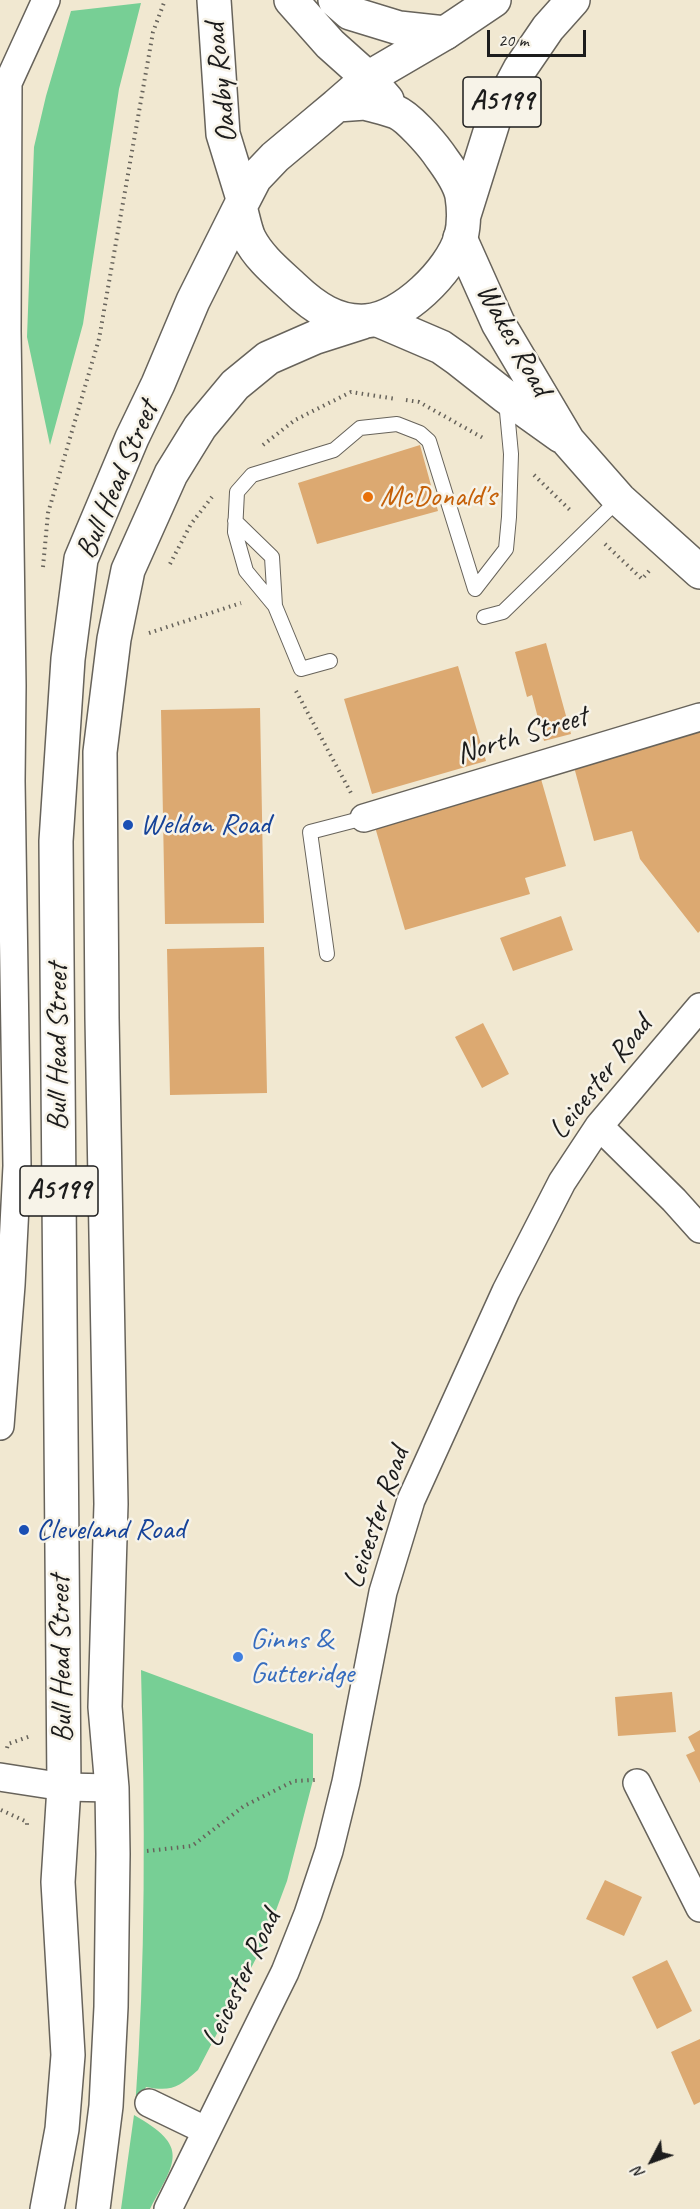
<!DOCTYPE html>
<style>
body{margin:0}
#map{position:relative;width:700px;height:2209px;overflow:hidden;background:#f1e8d1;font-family:Caveat,sans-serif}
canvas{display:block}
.north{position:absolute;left:622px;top:2131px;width:60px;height:60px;-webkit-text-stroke:4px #f7f3e8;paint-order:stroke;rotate:229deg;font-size:16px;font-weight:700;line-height:24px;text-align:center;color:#1c1c1c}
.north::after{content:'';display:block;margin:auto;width:21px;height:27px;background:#1c1c1c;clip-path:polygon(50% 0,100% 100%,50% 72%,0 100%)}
.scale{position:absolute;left:487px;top:30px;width:99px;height:27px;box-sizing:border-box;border:3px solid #1c1c1c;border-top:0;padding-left:8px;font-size:18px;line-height:21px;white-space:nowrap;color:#1c1c1c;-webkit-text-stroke:4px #f7f3e8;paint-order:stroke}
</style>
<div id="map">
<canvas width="700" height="2209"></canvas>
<div class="north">N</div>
<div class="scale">20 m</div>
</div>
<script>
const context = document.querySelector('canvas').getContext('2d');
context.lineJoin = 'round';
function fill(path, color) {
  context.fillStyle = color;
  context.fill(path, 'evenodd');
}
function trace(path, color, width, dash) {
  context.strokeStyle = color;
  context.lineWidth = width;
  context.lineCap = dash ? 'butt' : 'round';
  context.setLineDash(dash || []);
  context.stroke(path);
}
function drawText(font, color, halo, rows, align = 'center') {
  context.font = font + ' Caveat,sans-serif';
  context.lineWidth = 5;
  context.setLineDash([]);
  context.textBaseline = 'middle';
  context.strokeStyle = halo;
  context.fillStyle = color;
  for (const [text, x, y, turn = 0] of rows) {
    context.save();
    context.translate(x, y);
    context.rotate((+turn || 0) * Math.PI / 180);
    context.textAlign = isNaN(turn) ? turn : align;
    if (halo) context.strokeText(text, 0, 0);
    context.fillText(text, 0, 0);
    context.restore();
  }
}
const green = new Path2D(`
 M141,3L119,89L83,324L50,445L27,337L34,147L46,96L71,11Z
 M141,1670L313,1734V1780L287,1881L263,1945L198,2070C179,2087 172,2092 146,2087L135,2109C146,1963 145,1816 141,1670Z
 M134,2115C190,2147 176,2160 150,2209H121Z`);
const building = new Path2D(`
 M420,445L438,511L317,544L298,483Z
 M546,643L571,734L544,741L532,695L527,697L515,652Z
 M458,666L486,761L372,794L344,699Z
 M260,708L264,923L165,924L161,710Z
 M700,732V931L698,933L640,859L632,831L594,841L574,767Z
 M541,779L566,866L525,878L530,894L405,930L375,827Z
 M561,916L573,950L513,971L500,938Z
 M264,947L267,1093L170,1095L167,949Z
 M483,1023L509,1074L482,1088L455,1037Z
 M672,1692L676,1732L618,1736L615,1697Z
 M700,1730V1783L686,1755L695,1751L688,1737Z
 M605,1880L642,1897L624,1936L586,1919Z
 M667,1960L692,2011L657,2029L632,1977Z
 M700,2039V2102L694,2105L671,2052Z`);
const path = new Path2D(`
 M406,400L419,402L485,439
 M263,445L295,420L351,392L396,399
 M534,475L572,512
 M605,544L642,579L649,571
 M170,564L191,524L212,497
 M43,567L48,513L99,339L153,32L165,0
 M149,633L241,603
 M296,691L351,793
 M7,1748L8,1744L31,1736
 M1,1810L27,1822V1825
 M147,1851L192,1846L244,1806L294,1781L315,1780`);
const lane = new Path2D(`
 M235,521L272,557L275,606
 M484,617L503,612L619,499
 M330,661L301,669L275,606L246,571L235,532L237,492L252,475L334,450L360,428L397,424L420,433L429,441L475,589L506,549L509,517L511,454L506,401
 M327,954L310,832L364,818`);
const street = new Path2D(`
 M364,818L700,717
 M599,1126L674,1200L700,1229
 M0,1426L11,1285L17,1166L11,781L12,686L7,331L8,83L46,0
 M0,1777L64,1787L112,1788
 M637,1783L700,1908
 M149,2103L205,2130
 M168,2209L285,1972L308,1914L329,1851L346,1782L383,1592L411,1500L506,1291L562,1182L599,1126L700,1007`);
const secondary = new Path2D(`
 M214,0L223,134L243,199
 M291,0L330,44L368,78L387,100
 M335,0L350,13L399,28L445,33
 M460,238L498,323L568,441L619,499L700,572
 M378,320L441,347L458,359L505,396L561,436`);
const primary = new Path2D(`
 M365,103C375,106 386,108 396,112C408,117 430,142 438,153C447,166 459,180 462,196C464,209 464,225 461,237C451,271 402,319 366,321C337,323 314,307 294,288C278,273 259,258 249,238C245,229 243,217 240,207L255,178L275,157L318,121L337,105Z
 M337,105L368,78L445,33L494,0
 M464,215L495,116L520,69L548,28L573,0
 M47,2209L62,2129L68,2055L58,1882L64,1787L56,841L68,659L81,559L132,438L158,384L193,301L240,207
 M93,2209L106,2106L111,2007L113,1854L112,1788L105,1707L111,1504L102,1018L100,752L114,639L128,570L171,474L200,427L235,385L268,358L316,337L363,322`);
const markers = [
 [368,497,6,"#e8710a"],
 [128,825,6,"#1a4fb4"],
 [24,1530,6,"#1a4fb4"],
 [238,1657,6,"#3f7fe0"]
];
const shields = [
 [502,102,78],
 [59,1191,78]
];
const shieldNames = [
 ["A5199",502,102],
 ["A5199",59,1191]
];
const streetNames = [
 ["Oadby Road",222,83,-96],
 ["Wakes Road",513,340,61],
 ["Bull Head Street",118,480,-67],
 ["North Street",522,736,-17],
 ["Bull Head Street",58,1047,-90],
 ["Leicester Road",601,1078,-52],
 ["Leicester Road",377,1518,-71],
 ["Bull Head Street",62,1659,-91],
 ["Leicester Road",242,1979,-65]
];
const foodNames = [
 ["McDonald's",380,497]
];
const transitNames = [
 ["Weldon Road",140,825],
 ["Cleveland Road",36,1530]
];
const shopNames = [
 ["Ginns &",250,1640],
 ["Gutteridge",250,1674]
];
fill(green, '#77cf95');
fill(building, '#dca971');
trace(lane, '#67635b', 16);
trace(street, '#67635b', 30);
trace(secondary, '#67635b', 36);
trace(primary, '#67635b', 36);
trace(path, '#67635b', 4, [1.5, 4.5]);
trace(lane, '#fff', 14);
trace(street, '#fff', 27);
trace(secondary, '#fff', 33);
trace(primary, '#fff', 33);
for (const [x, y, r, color] of markers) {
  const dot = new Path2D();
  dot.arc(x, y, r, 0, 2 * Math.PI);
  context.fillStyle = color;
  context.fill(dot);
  trace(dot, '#f7f3e8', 2);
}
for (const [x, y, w] of shields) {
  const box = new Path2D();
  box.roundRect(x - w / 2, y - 25, w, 50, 4.5);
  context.fillStyle = '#f7f3e8';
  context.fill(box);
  trace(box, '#1c1c1c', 1.5);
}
drawText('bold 28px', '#1c1c1c', null, shieldNames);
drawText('30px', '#1c1c1c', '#f7f3e8', streetNames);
drawText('30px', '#c56008', '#f7f3e8', foodNames, 'left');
drawText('30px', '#164399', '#f7f3e8', transitNames, 'left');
drawText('30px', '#366cbe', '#f7f3e8', shopNames, 'left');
</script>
